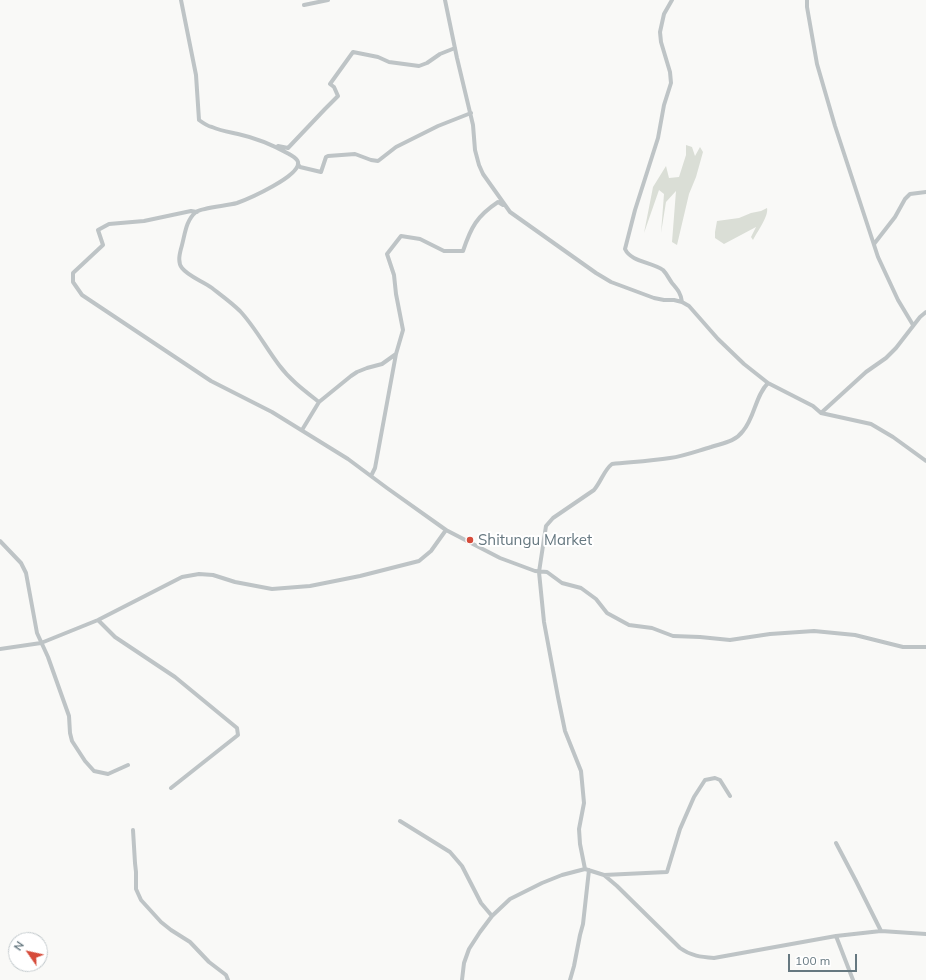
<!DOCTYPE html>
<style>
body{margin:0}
#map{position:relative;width:926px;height:980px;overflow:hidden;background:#f9f9f7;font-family:Mulish,sans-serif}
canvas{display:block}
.north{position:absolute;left:8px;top:932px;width:40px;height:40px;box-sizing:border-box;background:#fff;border:1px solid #c2c9cc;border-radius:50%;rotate:304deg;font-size:11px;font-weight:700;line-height:16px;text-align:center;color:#667880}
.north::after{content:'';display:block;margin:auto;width:14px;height:18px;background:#d64b3a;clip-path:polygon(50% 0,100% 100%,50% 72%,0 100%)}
.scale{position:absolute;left:788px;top:954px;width:69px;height:18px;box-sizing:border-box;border:2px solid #667880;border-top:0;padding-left:5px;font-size:12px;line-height:14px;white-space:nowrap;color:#667880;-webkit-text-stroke:3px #fff;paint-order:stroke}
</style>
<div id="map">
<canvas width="926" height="980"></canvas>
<div class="north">N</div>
<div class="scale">100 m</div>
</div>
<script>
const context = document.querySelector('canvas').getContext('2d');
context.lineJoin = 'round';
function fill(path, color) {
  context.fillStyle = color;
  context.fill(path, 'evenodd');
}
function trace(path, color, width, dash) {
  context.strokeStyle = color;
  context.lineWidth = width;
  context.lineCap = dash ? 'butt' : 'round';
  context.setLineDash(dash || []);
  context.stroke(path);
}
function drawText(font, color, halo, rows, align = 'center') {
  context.font = font + ' Mulish,sans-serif';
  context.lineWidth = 4;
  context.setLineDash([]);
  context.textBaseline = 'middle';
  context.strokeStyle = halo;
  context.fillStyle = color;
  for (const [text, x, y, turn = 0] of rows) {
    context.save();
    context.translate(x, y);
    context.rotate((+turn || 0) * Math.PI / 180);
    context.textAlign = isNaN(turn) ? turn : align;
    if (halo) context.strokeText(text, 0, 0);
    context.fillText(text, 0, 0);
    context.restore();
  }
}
const green = new Path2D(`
 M686,145L692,147L695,156L700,147L703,152L696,177L689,194L677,245L672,242L676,191L666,202L661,233L664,194L659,190L644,233L653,187L666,166L669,178L679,177L686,155Z
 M767,208C769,216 757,232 753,240L751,237L756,227L724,244L715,238V232L717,221L739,218L751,213L761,211Z`);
const street = new Path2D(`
 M181,0L196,75L199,120C203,123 207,126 212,127C221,131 229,132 238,134C256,138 273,145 289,154C292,156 297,158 298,162C301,176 248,199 237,203C227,206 203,207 196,212C186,220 185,234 182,245C180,252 177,262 182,268C189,277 203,281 212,288C221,295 232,303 240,311C255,327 266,348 279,365C290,380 305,391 319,402
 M445,0L457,58L473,125L475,150L479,165L483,174L510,212L596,273L611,282L654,298L664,300H674L682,302L689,306L718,339L744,364L768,383L813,406L821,413L866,372L886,358L896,348L920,317L926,312
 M672,0L664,14L660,32L661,42L670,72L671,83L664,105L658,138L635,210L625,249C631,262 652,262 663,270C667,274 669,279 672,283C677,289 681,293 682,302
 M807,0V7L817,64L835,126L878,257L898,300L913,325
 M304,5L328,0
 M278,146L288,148L325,109L338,96L334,87L330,84L353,52L378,57L389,62L419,66L427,63L440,54L455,48
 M298,164L300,167L321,172L326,157L328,156L355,154L371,160L378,161L396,147L438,126L471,113
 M197,212L191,211L144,221L109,224L98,230L103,245L73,273V282L82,295L211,381L272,412L348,459L387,488L446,530
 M874,244L895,217L905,199L910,194L926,192
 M821,413L871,424L893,437L926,461
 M302,430L319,402L351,376L357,372L367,368L382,364L396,354
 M371,476L375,468L396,354L403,330L396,294L394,275L387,254L401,236L420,239L444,251H463C471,227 477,216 498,202L503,205
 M0,541L21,563L26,573L37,633L48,657L69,716L70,733L72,741L85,761L94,771L108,774L128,765
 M98,620L115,637L175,677L237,728L238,735L171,788
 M0,649L41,643L98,620L182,577L199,574L213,575L235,582L272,589L310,586L360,576L419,561L431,551L446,530L500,558L535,571L547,572L562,583L581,588L596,599L607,613L629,625L652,628L673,636L700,637L730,640L770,634L814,631L855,635L903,647H926
 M400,821L450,852L462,866L481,903L492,916
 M133,830L135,863L136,872V889L141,900L161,922L171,930L190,942L209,962L226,975L228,980
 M836,843L856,881L881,931
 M585,869L580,844L579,829L584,803L581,771L565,731L558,697L544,622L539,572L546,526L553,518L594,490C601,482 604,470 612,464C632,462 651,461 670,458C684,456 697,451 711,447C723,443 735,442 743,431C755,417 755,396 768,383
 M604,875L667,872L680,829L694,797L705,780L715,778L720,780L730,796
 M836,936L853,980
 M462,980L464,963L469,949L480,932L492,916L510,899L542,883L562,875L585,869L604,875L617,886L680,948C691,956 701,957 714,958L836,936L881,931L926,934
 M570,980L574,966L580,935L583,924L589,870`);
const markers = [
 [470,540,4,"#d64b3a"]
];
const poiNames = [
 ["Shitungu Market",478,540]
];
fill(green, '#daded6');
trace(street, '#bec4c6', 4);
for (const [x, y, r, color] of markers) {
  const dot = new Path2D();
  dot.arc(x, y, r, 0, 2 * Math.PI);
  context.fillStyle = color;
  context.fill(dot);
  trace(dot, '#fff', 1.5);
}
drawText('15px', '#667880', '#fff', poiNames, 'left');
</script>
